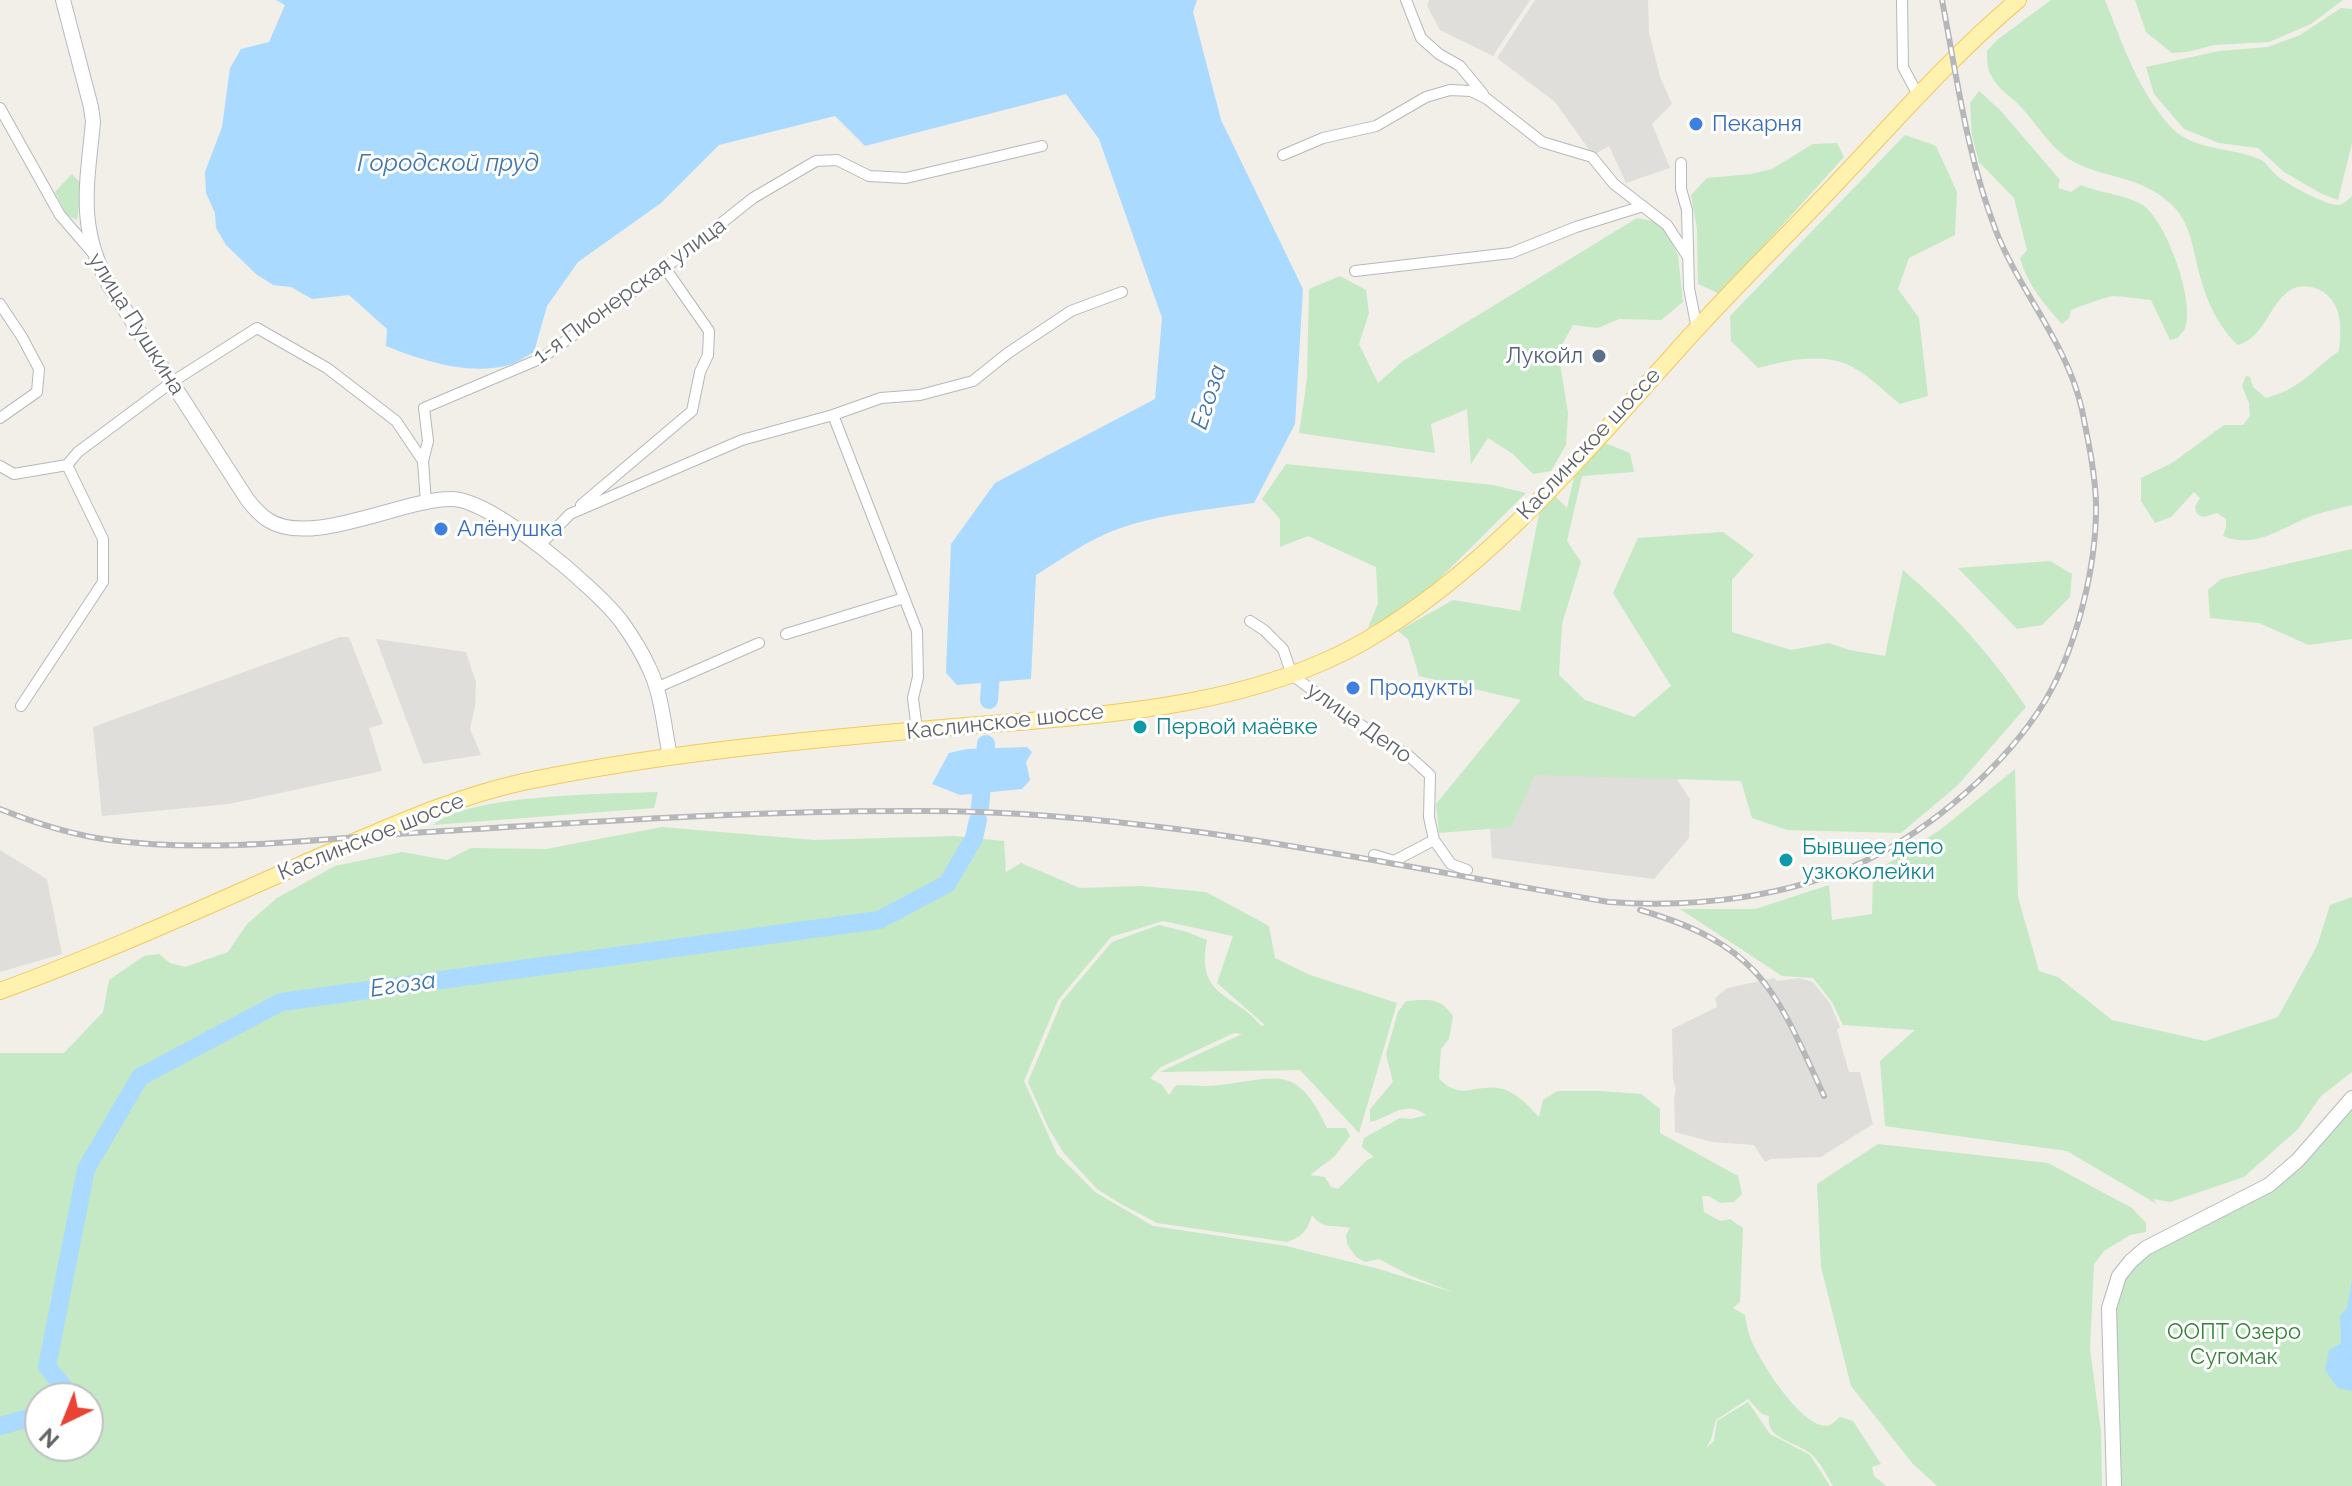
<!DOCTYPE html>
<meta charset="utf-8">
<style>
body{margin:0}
#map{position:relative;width:2352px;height:1486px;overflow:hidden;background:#f1efe8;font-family:Raleway,sans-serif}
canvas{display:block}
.north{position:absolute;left:24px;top:1382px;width:80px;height:80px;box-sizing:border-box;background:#fff;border:2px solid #bfc1c3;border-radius:50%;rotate:223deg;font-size:22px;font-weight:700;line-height:32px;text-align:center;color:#5f6368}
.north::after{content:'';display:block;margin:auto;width:28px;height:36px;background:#ea4335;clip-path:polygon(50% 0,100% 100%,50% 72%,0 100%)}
</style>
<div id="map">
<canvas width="2352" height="1486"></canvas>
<div class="north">N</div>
</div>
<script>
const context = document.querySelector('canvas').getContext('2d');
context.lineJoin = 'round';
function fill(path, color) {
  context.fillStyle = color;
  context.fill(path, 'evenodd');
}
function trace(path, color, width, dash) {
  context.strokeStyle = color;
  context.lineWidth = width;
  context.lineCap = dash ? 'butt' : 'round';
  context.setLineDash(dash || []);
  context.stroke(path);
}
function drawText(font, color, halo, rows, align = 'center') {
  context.font = font + ' Raleway,sans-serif';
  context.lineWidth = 6;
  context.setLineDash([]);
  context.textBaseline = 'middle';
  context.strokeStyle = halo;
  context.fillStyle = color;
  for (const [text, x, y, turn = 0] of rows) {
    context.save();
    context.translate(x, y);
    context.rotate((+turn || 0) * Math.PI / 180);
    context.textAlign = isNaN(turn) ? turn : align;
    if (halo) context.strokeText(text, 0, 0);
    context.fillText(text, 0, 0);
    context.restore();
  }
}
const industrial = new Path2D(`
 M1429,0H1530L1493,56L1440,30L1427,6Z
 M1535,0H1648L1649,32L1660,77L1672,104L1652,124L1670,168L1626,183L1609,146L1593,155L1555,102L1497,58Z
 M340,637H349L383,724L369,728L382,771L229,804L102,816L93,727Z
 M376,639L466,652L476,682L475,706L470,729L481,755L423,764Z
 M1666,763L1690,799L1689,838L1654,879L1492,858L1489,818L1531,764Z
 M0,850L47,879L62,954L0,972Z
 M1774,978L1777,981L1799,978L1813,982L1830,1003L1840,1027L1837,1030L1849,1072H1860L1873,1124L1821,1157L1771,1159L1765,1162L1754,1145L1712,1142L1675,1132L1674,1098L1676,1090L1673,1079L1672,1029L1717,1007L1715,998L1727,988Z`);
const green = new Path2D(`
 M2051,0H2105C2123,45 2137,88 2169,125C2193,152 2229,146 2259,159C2267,162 2270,170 2276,175C2286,184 2324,204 2337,205C2343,205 2348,200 2352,196V505C2340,508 2327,511 2314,515C2284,526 2256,550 2223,536L2226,527V519L2217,513L2203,517L2197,514L2195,507L2200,498L2194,492L2171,517L2155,523L2141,501V478L2172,463L2224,425H2243L2250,416L2249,403L2242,386L2246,376L2250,377L2253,387L2266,398C2302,388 2311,371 2339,351C2341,332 2343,312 2329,297C2320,287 2302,282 2289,291C2268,306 2265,337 2238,345C2219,328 2206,300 2200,276C2191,244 2192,217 2161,196C2134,176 2103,177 2076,163C2052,151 2038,125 2020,106C2011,96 1997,89 1991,75C1987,68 1987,60 1987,51L1997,40Z
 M2135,0H2343L2311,24L2269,42L2214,45L2187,52L2172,53L2146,32Z
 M2341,8L2352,9V143L2338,200L2322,194L2284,172L2258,148L2219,143L2184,129L2154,94L2146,67L2219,51L2268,47L2300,35Z
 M1979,91L2001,111L2060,180L2058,188L2071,192L2081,185C2100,193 2123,194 2141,204C2165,217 2196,302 2185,328C2184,332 2180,334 2178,338L2170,340L2151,300C2140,299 2122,296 2113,296C2109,296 2075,308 2071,310L2069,318L2062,324C2044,304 2027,284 2020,258L2027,250L2014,198L1979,162L1972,136L1970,103Z
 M1905,135L1936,146L1957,192L1955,235L1909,258L1898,289L1919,318L1928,396L1900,404C1886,393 1872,378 1856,369C1826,351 1789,360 1758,368L1731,341L1730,316Z
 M1837,143L1844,157L1720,294L1698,284L1697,229L1691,195L1707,178L1751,174L1772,169L1813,144Z
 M72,174L82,185L77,220L67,215L55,192Z
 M1637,218L1662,223L1678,255L1683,302L1661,320L1619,319L1598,328L1573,325L1558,352L1568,413L1566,445L1551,471L1533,474L1513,454L1488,438L1471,464L1467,409L1431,424L1435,453L1299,433L1307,379L1309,289L1340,276L1366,290L1369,313L1359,344L1378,383L1403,361Z
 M1605,443L1630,453L1634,472L1582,476L1567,541L1581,562L1562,624L1559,675L1585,700L1634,717L1671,686L1613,593L1638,538L1723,532L1754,555L1732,580V632L1791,650L1829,643L1849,650L1885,656L1903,570C1954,614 1988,651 2026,707L1957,786L1901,833L1787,830L1752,818L1741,781L1535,775L1511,827L1439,833L1436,804L1521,700L1419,676L1408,639L1398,631L1453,600L1520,611L1540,509L1554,495L1567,508L1575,473Z
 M1286,464L1493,485L1526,493L1413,605L1368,628L1378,603L1376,567L1308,536L1280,547V519L1262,499Z
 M2352,549V639L2309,645L2259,623L2210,618L2208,590L2221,579Z
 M2050,561L2072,574L2070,597L2042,625L2017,629L1958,568Z
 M2015,769L2018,897L2039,971L2058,977L2112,1020L2205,1041L2278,1017L2317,946L2330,905L2352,897V1072L2321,1096L2298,1129L2244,1177L2170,1202L2153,1199L2157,1204L2067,1151L1885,1126L1880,1061L1915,1030L1843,1025L1832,1002L1813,978L1782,976L1680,909H1755L1829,885L1832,920L1872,914L1873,873L1940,830Z
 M658,792L654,808L433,825C470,794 606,794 658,792Z
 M662,827L814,840L955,836L1004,841L1006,872L1021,863L1080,888L1141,886L1206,892L1269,926L1275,958L1310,975L1397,1003L1359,1133L1300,1070L1160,1072L1242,1034L1234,1033L1161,1067L1150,1078L1162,1085L1169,1095L1176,1085C1190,1085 1206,1087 1220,1085C1281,1077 1297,1065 1327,1128H1346L1350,1136L1335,1156L1310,1175L1325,1177L1331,1187L1338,1189L1367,1160L1374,1157L1362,1147L1364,1138L1400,1118L1411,1119L1426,1115C1404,1099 1392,1117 1370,1122V1109L1393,1082L1386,1054L1398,1012L1406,1001C1429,1000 1438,996 1453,1016L1449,1039L1441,1049L1439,1078C1459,1101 1474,1085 1498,1088C1514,1090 1529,1106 1539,1117L1543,1100L1557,1091H1599L1641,1094L1660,1109V1133L1738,1176L1742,1194L1734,1202L1720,1203L1709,1196H1702L1704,1212L1720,1221L1730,1219L1743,1228L1740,1302L1733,1308L1745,1315C1746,1321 1747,1328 1749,1334C1755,1355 1804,1434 1830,1425C1832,1424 1839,1418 1840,1417L1853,1421L1881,1464L1872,1467L1874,1476L1886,1486H1833C1827,1476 1820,1461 1810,1453C1796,1442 1765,1439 1769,1416L1762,1414L1748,1399L1716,1420L1711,1439L1706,1448L1714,1441L1717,1421L1748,1402L1770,1434L1810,1455L1830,1486H0V1053H64L103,1012L109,980L144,956L159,954L170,963L185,967L228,952L247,924L277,898L335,866L402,852L447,860L471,848L546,849ZM1163,921L1233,936L1217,983L1265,1025L1261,1026C1236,993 1195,999 1207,940L1184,931L1159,925L1112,942L1062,1001L1028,1082L1048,1127L1063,1152L1097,1189L1121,1204L1157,1223L1287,1242C1302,1237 1308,1230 1312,1215C1324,1231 1334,1224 1350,1228L1346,1235L1347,1244L1356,1257L1365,1262L1379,1259L1409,1275L1455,1293L1379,1269L1286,1246L1153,1226L1095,1192L1057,1154L1024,1081L1058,1000L1111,937ZM88,1398V1446H40V1398Z
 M2352,1104V1486H2119L2115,1309L2127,1275L2136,1264L2153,1252L2243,1206L2280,1183Z
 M1878,1144L2048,1163L2132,1208L2146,1223V1232L2130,1235L2104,1251L2094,1264L2090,1348L2101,1432L2102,1486H1937L1913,1464L1851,1386L1821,1267L1817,1184Z`);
const water = new Path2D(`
 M276,0H1197L1193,12L1221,120L1303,289L1295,424L1254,503C1211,509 1160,514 1118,529C1089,539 1062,559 1036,575L1031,679L957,685L946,673L951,544L995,483L1155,399L1162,318L1099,139L1066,94L865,146L835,116L719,145L661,203L578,262L547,306L534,352C525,357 515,364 505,366C466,375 421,360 386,346L387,329L349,295L312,299L291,287L273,285L256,274L226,245L216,228L215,213L206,193L205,172L222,127L230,68L241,49L269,42L285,5Z
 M1027,747L1032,752L1026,762L1030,780L1022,789L960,795L932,784L949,753L967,749Z
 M2352,1280V1391L2338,1388L2325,1370L2329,1350L2341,1343L2340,1316L2347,1308Z`);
const river = new Path2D(`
 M989,700L992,659
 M980,807L986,744
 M64,1398V1387L47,1367L86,1169L140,1077L281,1002L879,920L947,884L974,838L978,820
 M0,1426L40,1415`);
const street = new Path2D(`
 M1406,0L1421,38L1439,54L1460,66L1483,94
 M1902,0L1903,67L1918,95
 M0,108L60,215L92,252
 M1283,155L1323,138L1376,126L1426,97L1450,90L1471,91L1487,99L1542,142L1592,157L1614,184L1667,225L1688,257
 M1681,163V189L1687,210L1689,288L1697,329
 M1355,271L1511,253L1576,227L1643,206
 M0,304L22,337L39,369L37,392L0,418
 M833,415L917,631L918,677L913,698L917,730
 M423,461L426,503
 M67,465L78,452L172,382L257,328L327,368L396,421L423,461L428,441L424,408L542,358L665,268L753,198L816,161L837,160L869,176L906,178L1042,146
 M0,466L14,474L67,465L103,539V582L21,706
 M581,505L692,411L700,372L708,355L709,331L665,268
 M539,546L570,514L742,440L833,415L881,398L920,395L973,381L1008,353L1071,311L1122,292
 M1250,621L1264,630L1283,649L1292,675L1347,716L1409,756L1430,775L1429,817L1434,840L1394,861L1374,855
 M786,634L904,598
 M656,688L759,643
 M1434,840L1451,864L1467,870`);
const secondary = new Path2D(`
 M63,0L91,107L93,122C87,185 77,227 109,285L247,499C253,507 259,514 268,520C311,548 402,499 451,499C491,498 597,589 621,621C631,635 642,652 649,668C662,694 664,728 670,756
 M2114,1486L2109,1308L2119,1276L2131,1261L2146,1248L2269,1185L2298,1160L2352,1098`);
const primary = new Path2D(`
 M0,991C107,952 210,905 314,859C383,830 450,798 523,782C657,754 795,741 931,729C1075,716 1238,714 1365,641C1487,570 1581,457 1674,354C1723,298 1777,246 1828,192C1890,127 1949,58 2018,0`);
const rail = new Path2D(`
 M0,809C35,823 72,835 110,840C214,854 322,838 427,832C592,822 757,810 923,811C1154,811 1382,864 1609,902C1694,908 1787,898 1865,861C1933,828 2005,766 2045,701C2077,647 2097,565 2096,503C2095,472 2088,440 2082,410C2068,345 2020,292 1996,231C1967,156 1957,78 1942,0
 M1640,910C1760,945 1775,989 1824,1096`);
const markers = [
 [1696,124,8,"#3f7fe0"],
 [1599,356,8,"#5c6f8a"],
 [441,529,8,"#3f7fe0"],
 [1353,688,8,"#3f7fe0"],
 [1140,727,8,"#0f9aa8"],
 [1786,860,8,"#0f9aa8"]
];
const shopNames = [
 ["Пекарня",1712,124],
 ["Алёнушка",457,529],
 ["Продукты",1369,688]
];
const streetNames = [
 ["1-я Пионерская улица",630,291,-36],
 ["улица Пушкина",136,324,58],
 ["Каслинское шоссе",1589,444,-47],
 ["Каслинское шоссе",1005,722,-6],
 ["улица Депо",1359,723,35],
 ["Каслинское шоссе",371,837,-22]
];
const serviceNames = [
 ["Лукойл",1583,356]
];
const cultureNames = [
 ["Первой маёвке",1156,727],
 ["Бывшее депо",1802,847],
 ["узкоколейки",1802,872]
];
const parkNames = [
 ["ООПТ Озеро",2234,1332],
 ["Сугомак",2234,1357]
];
const waterNames = [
 ["Городской пруд",448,164],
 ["Егоза",1209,397,-72],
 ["Егоза",403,985,-8]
];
fill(industrial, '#e0deda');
fill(green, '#c5e8c5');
fill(water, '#aadaff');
trace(river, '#aadaff', 18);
trace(street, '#b5b8bc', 12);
trace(secondary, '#b6babf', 16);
trace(primary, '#f2c960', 18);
trace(street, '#fff', 10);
trace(secondary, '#fff', 14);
trace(primary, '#fff2af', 16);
trace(rail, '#b6b7b8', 6);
trace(rail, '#fff', 3, [9]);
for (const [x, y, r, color] of markers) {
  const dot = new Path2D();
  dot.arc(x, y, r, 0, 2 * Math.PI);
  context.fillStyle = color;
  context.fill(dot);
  trace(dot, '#fff', 3);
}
drawText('22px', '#366cbe', '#fff', shopNames, 'left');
drawText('22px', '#5f6368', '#fff', streetNames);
drawText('22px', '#4e5e75', '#fff', serviceNames, 'right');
drawText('22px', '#0d838f', '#fff', cultureNames, 'left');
drawText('22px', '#348238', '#fff', parkNames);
drawText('italic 24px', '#4174aa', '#fff', waterNames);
</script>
